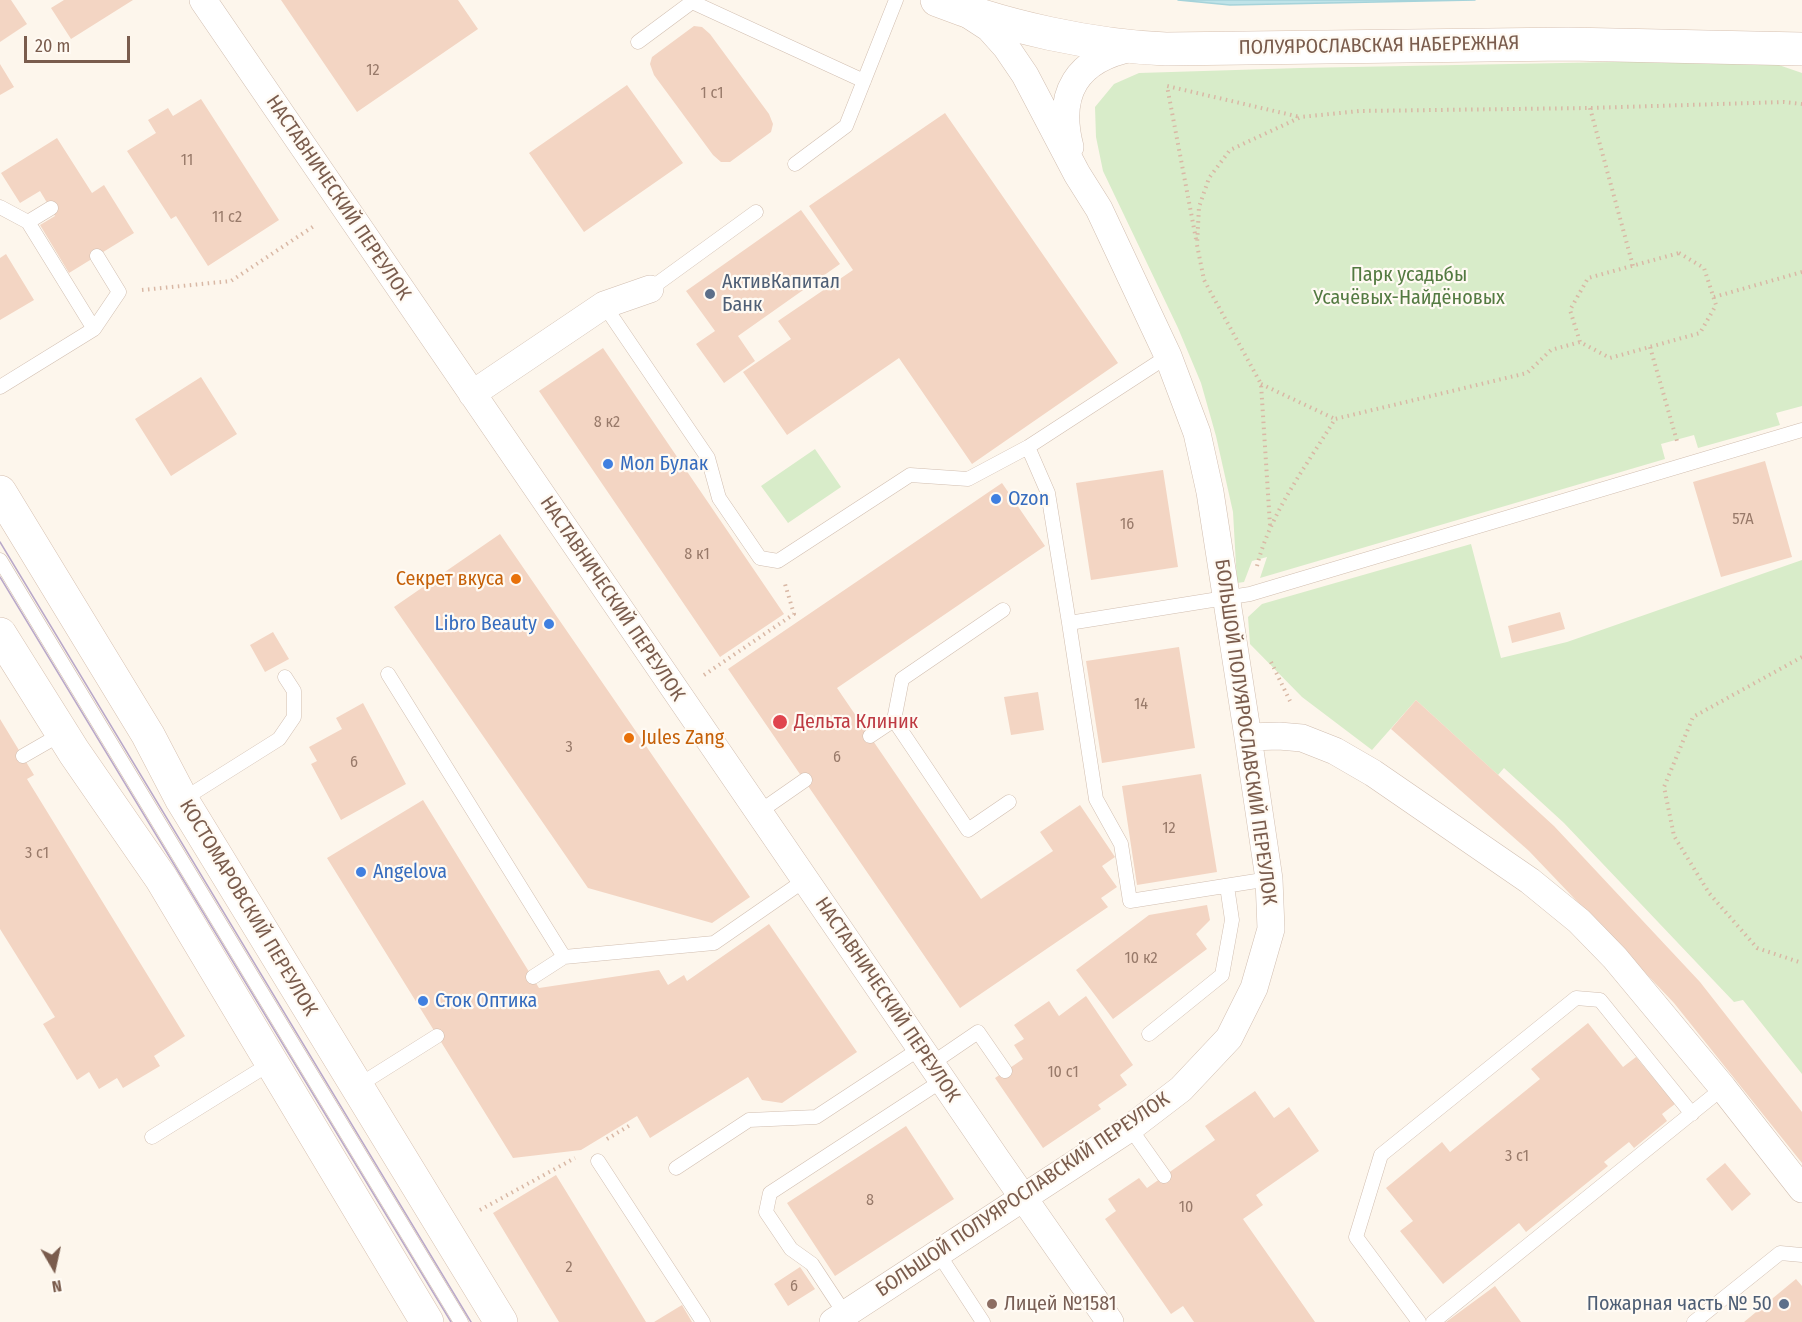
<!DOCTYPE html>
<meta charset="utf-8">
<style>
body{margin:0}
#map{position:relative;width:1802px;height:1322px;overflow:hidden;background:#fdf6ec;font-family:"Fira Sans Condensed",sans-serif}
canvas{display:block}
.north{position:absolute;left:24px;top:1238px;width:60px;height:60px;-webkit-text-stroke:4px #fffaf3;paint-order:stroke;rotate:171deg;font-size:16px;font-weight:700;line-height:24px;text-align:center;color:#7a5c4d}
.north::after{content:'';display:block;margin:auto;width:21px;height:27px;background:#7a5c4d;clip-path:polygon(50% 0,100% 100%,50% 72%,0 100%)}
.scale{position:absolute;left:24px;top:36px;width:106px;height:27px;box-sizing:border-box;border:3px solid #7a5c4d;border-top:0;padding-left:8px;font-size:18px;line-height:21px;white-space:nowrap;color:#7a5c4d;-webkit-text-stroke:4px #fffaf3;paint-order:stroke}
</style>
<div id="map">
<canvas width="1802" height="1322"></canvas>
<div class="north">N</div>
<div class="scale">20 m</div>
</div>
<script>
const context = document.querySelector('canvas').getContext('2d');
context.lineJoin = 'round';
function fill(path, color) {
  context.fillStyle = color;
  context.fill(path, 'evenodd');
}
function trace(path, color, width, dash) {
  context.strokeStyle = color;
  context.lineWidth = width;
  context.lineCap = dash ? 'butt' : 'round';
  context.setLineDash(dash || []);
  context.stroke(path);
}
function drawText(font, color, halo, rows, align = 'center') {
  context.font = font + ' "Fira Sans Condensed",sans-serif';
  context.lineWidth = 4.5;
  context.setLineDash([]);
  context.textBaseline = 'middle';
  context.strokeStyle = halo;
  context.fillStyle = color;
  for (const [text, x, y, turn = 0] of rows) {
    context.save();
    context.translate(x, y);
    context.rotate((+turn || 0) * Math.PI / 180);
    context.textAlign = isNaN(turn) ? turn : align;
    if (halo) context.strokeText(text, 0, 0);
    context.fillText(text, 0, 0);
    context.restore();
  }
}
const green = new Path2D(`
 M1719,60L1770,62L1802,73V406L1776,413L1780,425L1698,448L1694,435L1661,444L1665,459L1260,578L1267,557L1252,561L1244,582L1237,583L1233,512L1216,436L1201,383L1178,328L1103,171L1096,137L1095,107L1114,84L1139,73L1300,68Z
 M815,449L841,487L788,523L761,486Z
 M1471,544L1501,658L1567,642L1802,560V1074L1743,1000L1734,1002L1564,823L1504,768L1498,775L1416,700L1372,750L1302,697L1250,644L1248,617L1262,604Z`);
const water = new Path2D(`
 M1178,0H1475L1230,5Z`);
const building = new Path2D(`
 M0,0H11L27,24L0,42Z
 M64,0H133L71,39L51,8Z
 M281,0H458L478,29L357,112Z
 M694,26L702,27L710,34L769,114L773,124L771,132L730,162H721L713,155L654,75L650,64L652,57Z
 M0,64L14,87L0,95Z
 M627,85L683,163L584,232L529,153Z
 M201,99L279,220L208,266L176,216L171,219L127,151L156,133L148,120L168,108L173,116Z
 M945,113L1118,363L972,464L899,358L787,435L743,372L791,339L778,321L853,270L809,206Z
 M57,138L92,193L104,185L134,233L69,273L40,225L55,216L40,191L20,203L1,173Z
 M801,210L840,264L738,336L755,361L724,383L696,344L715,331L686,291Z
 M6,254L34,300L0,320V258Z
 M603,348L784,614L720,657L539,391Z
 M201,377L237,434L171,476L135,419Z
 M1765,461L1792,557L1721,577L1693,482Z
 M1163,470L1178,567L1091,580L1076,483Z
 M1002,483L1045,546L837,688L981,899L1053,851L1040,832L1080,805L1115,857L1102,866L1117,887L1101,898L1108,907L960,1008L728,669Z
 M500,534L750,897L712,923L588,888L394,607Z
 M1560,612L1565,629L1512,643L1508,626Z
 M273,632L289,659L265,672L250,645Z
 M1179,647L1195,748L1102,763L1086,661Z
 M1038,692L1044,730L1011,735L1004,697Z
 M1416,700L1554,826L1700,982L1802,1112V1163L1674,1003L1529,851L1391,729Z
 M363,703L406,784L341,820L311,764L317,761L309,747L342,729L336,718Z
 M0,719L34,775L27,779L185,1036L154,1056L160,1066L123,1088L117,1078L99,1089L89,1072L77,1080L43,1024L55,1017L0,929Z
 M1201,774L1217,872L1137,885L1122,786Z
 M423,800L539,988L659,970L668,985L684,975L687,981L769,924L857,1052L782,1103L762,1100L748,1077L650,1138L637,1116L581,1150L513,1158L327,858Z
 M1207,905L1210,920L1196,934L1207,949L1113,1019L1076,970L1149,915Z
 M1086,996L1133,1065L1120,1075L1127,1085L1098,1105L1101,1109L1043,1148L995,1078L1023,1059L1014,1045L1024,1039L1014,1025L1049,1001L1059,1016Z
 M1588,1023L1623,1067L1636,1057L1675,1104L1662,1114L1667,1121L1634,1148L1629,1142L1604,1162L1608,1166L1526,1232L1519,1223L1443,1284L1400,1231L1413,1221L1386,1188L1442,1142L1450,1152L1540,1079L1531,1069Z
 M1255,1091L1274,1118L1289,1107L1319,1151L1256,1195L1263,1205L1243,1219L1315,1322H1194L1183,1306L1171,1314L1105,1219L1116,1211L1108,1199L1139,1178L1147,1188L1215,1140L1205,1126Z
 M906,1126L954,1199L835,1276L787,1203Z
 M1725,1163L1751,1194L1732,1211L1706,1179Z
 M556,1175L646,1322H559L493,1213Z
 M800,1267L815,1289L788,1306L774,1284Z
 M1796,1279L1802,1286V1322H1744Z
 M1495,1286L1521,1322H1446Z
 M682,1305L692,1322H654Z`);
const path = new Path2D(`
 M1590,108L1633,266
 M1196,239L1167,86L1300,117
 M1679,253L1704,268L1716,305L1700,333L1610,358L1580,342L1570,310L1588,278Z
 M142,290L231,281L314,226
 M1714,297L1802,272
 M1650,347L1677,441
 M1261,384L1335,419
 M1270,525L1261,384L1204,280L1197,245L1199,207L1209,178L1230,150L1301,117L1359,111L1590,108L1784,102L1802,104
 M1257,566C1270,513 1307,465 1335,419L1527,373L1551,350L1580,342
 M1802,657L1693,717L1664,787L1674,836L1709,893L1757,948L1802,963
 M1271,662L1290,701
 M704,675L794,614L785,584
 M607,1139L632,1124
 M480,1210L575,1158`);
const service = new Path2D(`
 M638,42L692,2L864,81
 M795,164L846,126L896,0
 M0,207L28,222L94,329L0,387
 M28,222L51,208
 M650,289L756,212
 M604,305L708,458L719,498L760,558L778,561L910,475L968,479L1028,447L1168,356
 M94,329L119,292L97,256
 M1028,447L1048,493L1069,623L1250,594L1802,430
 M0,560L461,1322
 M1069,623L1096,799L1121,844L1130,901L1269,879
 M388,674L564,957L714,943L805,880
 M894,720L902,679L1003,610
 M870,736L894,720L968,830L1009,802
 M23,756L63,733
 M182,800L279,739L294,717V691L285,677
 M759,812L805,780
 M533,977L564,957
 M1149,1034L1222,975L1232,920L1227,886
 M931,1064L978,1032L1005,1071
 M356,1087L437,1036
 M1130,1128L1164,1176
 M152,1137L271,1063
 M598,1161L703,1322
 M676,1168L749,1120L816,1117L921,1048
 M938,1253L983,1322
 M845,1314L812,1264L791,1249L766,1212L770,1193L943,1080
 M1419,1322L1356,1237L1381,1155L1576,998L1600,1000L1692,1114
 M1433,1322L1723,1088
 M1694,1322L1780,1253L1802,1255`);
const minor = new Path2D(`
 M203,0L997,1160L1110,1322
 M1070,147C1056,93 1077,59 1132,48
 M472,394L604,305L650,289
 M1248,737L1279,736L1302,738L1335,751L1373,773L1530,881L1579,921L1615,958L1723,1088L1802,1189
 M833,1322L1130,1128L1181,1089L1229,1038L1254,988L1271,929L1269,879L1248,737L1210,492L1197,433L1168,356L1099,209L1077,174L1025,75L1006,47L989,28L969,15`);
const secondary = new Path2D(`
 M937,0C1005,27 1093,46 1166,49L1568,44L1802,49
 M0,492L148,735L182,800L501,1322
 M0,634L74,752L161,878L427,1322`);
const tram = new Path2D(`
 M0,542L471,1322
 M0,577L451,1322`);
const markers = [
 [710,294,6,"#5c6f8a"],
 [608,464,6,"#3f7fe0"],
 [996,499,6,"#3f7fe0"],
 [516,579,6,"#e8710a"],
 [549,624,6,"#3f7fe0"],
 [780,722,8,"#e0444e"],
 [629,738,6,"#e8710a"],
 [361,872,6,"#3f7fe0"],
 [423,1001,6,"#3f7fe0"],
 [992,1304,6,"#8d6e63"],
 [1784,1304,6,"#5c6f8a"]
];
const numberNames = [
 ["12",373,71],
 ["1 с1",712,94],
 ["11",187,161],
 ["11 с2",227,218],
 ["8 к2",607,423],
 ["57А",1743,520],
 ["16",1127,525],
 ["8 к1",697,555],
 ["14",1141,705],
 ["3",569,748],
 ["6",837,758],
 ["6",354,763],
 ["12",1169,829],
 ["3 с1",37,854],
 ["10 к2",1141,959],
 ["10 с1",1063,1073],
 ["3 с1",1517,1157],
 ["8",870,1201],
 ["10",1186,1208],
 ["2",569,1268],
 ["6",794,1287]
];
const streetNames = [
 ["ПОЛУЯРОСЛАВСКАЯ НАБЕРЕЖНАЯ",1379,46,-1],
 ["НАСТАВНИЧЕСКИЙ ПЕРЕУЛОК",338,198,56],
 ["НАСТАВНИЧЕСКИЙ ПЕРЕУЛОК",612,599,56],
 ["БОЛЬШОЙ ПОЛУЯРОСЛАВСКИЙ ПЕРЕУЛОК",1245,732,82],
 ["КОСТОМАРОВСКИЙ ПЕРЕУЛОК",248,908,59],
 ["НАСТАВНИЧЕСКИЙ ПЕРЕУЛОК",887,1000,56],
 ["БОЛЬШОЙ ПОЛУЯРОСЛАВСКИЙ ПЕРЕУЛОК",1023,1195,-34]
];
const parkNames = [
 ["Парк усадьбы",1409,275],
 ["Усачёвых-Найдёновых",1409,298]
];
const serviceNames = [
 ["АктивКапитал",722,282],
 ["Банк",722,305],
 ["Пожарная часть № 50",1772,1304,"right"]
];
const shopNames = [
 ["Мол Булак",620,464],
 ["Ozon",1008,499],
 ["Libro Beauty",537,624,"right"],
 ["Angelova",373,872],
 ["Сток Оптика",435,1001]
];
const foodNames = [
 ["Секрет вкуса",504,579],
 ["Jules Zang",641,738,"left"]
];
const healthNames = [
 ["Дельта Клиник",794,722]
];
const educationNames = [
 ["Лицей №1581",1004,1304]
];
fill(green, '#d8ecc9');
fill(water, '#bfe3e8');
trace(water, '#a5d3da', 1.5);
fill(building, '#f3d5c3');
trace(service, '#d1beb0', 15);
trace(minor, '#d1beb0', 28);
trace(secondary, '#d6c0b0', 34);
trace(path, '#d9b8a5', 4, [1.5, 4.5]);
trace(service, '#fff', 14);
trace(minor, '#fff', 27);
trace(secondary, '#fff', 33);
trace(tram, '#b9a8c9', 1.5);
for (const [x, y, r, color] of markers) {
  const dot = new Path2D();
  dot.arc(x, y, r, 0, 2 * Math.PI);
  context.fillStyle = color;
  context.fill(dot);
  trace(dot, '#fffaf3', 2);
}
drawText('16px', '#987a6a', null, numberNames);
drawText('20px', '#7a5c4d', '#fffaf3', streetNames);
drawText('20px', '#537a41', '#fffaf3', parkNames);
drawText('20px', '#4e5e75', '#fffaf3', serviceNames, 'left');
drawText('20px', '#366cbe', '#fffaf3', shopNames, 'left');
drawText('20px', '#c56008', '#fffaf3', foodNames, 'right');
drawText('20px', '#be3a42', '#fffaf3', healthNames, 'left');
drawText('20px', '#785e54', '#fffaf3', educationNames, 'left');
</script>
